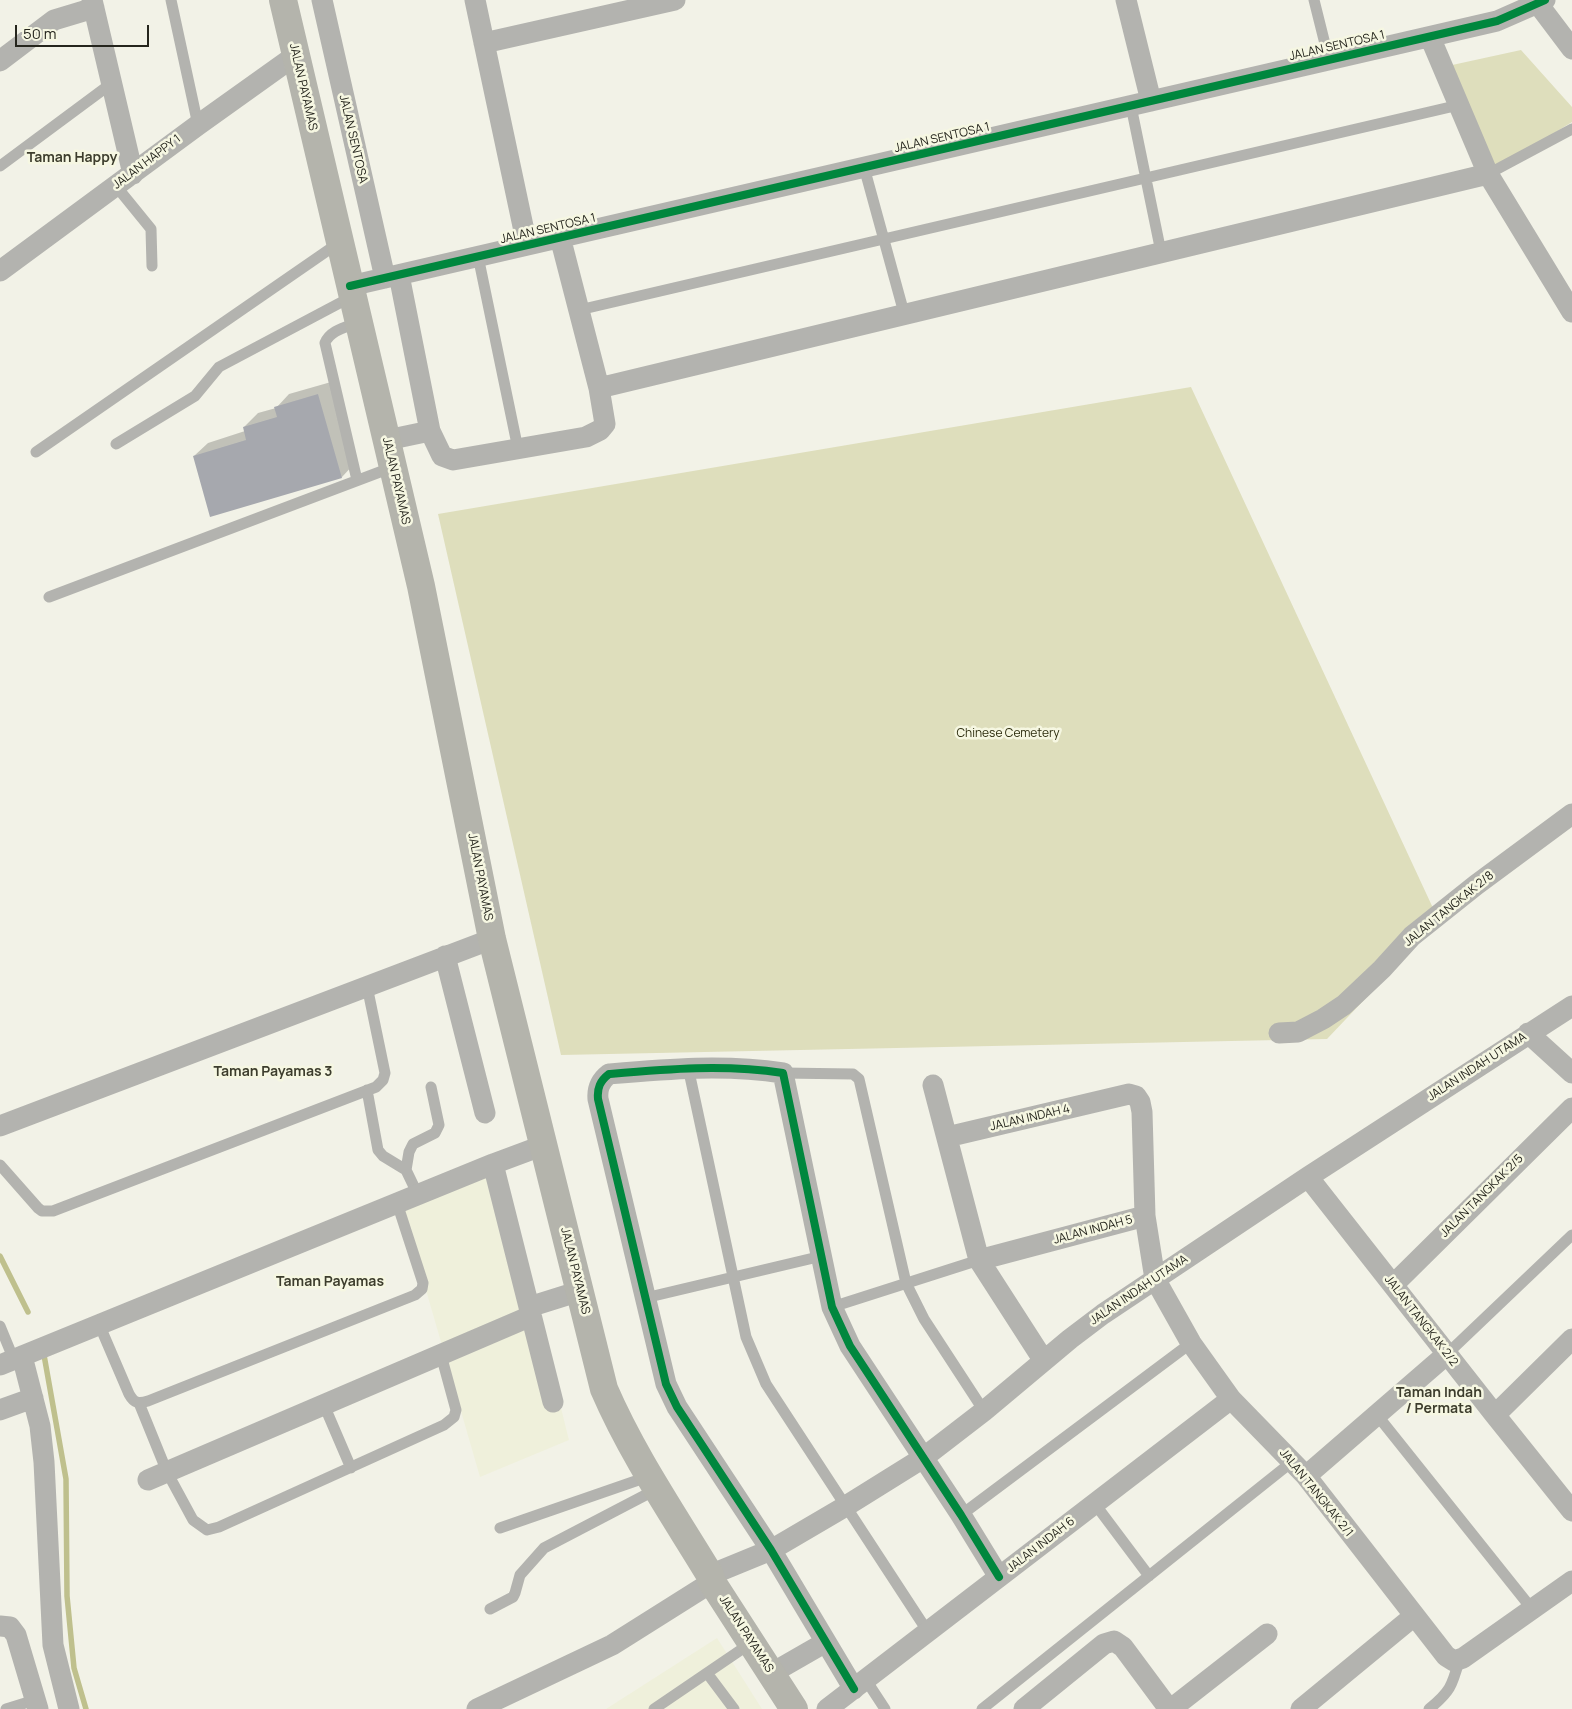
<!DOCTYPE html>
<style>
body{margin:0}
#map{position:relative;width:1572px;height:1709px;overflow:hidden;background:#f2f2e7;font-family:Manrope,sans-serif}
canvas{display:block}
.scale{position:absolute;left:15px;top:25px;width:134px;height:22px;box-sizing:border-box;border:2px solid #25251d;border-top:0;padding-left:6px;font-size:15px;line-height:18px;white-space:nowrap;color:#25251d;-webkit-text-stroke:4px #f6f7e2;paint-order:stroke}
</style>
<div id="map">
<canvas width="1572" height="1709"></canvas>
<div class="scale">50 m</div>
</div>
<script>
const context = document.querySelector('canvas').getContext('2d');
context.lineJoin = 'round';
function fill(path, color) {
  context.fillStyle = color;
  context.fill(path, 'evenodd');
}
function trace(path, color, width, dash) {
  context.strokeStyle = color;
  context.lineWidth = width;
  context.lineCap = dash ? 'butt' : 'round';
  context.setLineDash(dash || []);
  context.stroke(path);
}
function drawText(font, color, halo, rows, align = 'center') {
  context.font = font + ' Manrope,sans-serif';
  context.lineWidth = 5;
  context.setLineDash([]);
  context.textBaseline = 'middle';
  context.strokeStyle = halo;
  context.fillStyle = color;
  for (const [text, x, y, turn = 0] of rows) {
    context.save();
    context.translate(x, y);
    context.rotate((+turn || 0) * Math.PI / 180);
    context.textAlign = isNaN(turn) ? turn : align;
    if (halo) context.strokeText(text, 0, 0);
    context.fillText(text, 0, 0);
    context.restore();
  }
}
const built = new Path2D(`
 M501,1169L569,1440L480,1477L402,1207Z
 M717,1638L762,1709H606Z`);
const green = new Path2D(`
 M1521,50L1572,107V122L1488,174L1443,67Z
 M1191,387L1439,921L1327,1039L561,1055L438,514Z`);
const shadow = new Path2D(`
 M331,382L355,463L342,477L194,456L208,443L245,431L244,427L258,413L276,408L289,394Z`);
const stream = new Path2D(`
 M0,1256L28,1312
 M44,1355L66,1479L67,1596L74,1668L86,1709`);
const building = new Path2D(`
 M318,394L342,478L210,517L193,456L246,440L243,427L277,417L274,407Z`);
const service = new Path2D(`
 M171,0L198,125
 M1314,0L1329,60
 M1131,106L1161,252
 M0,166L112,83
 M864,167L904,313
 M1488,174L1572,129
 M116,186L151,229L152,266
 M478,256L518,449
 M579,310L1459,105
 M116,444L195,396L219,367L353,296
 M36,452L340,242
 M357,480L325,343C330,330 347,327 359,322
 M49,597L393,467
 M688,1067L746,1337L766,1384L928,1632
 M783,1073L853,1074L859,1079L906,1283L924,1319L984,1411
 M367,1090L378,1150L383,1156L406,1170
 M0,1165L38,1208L42,1211H53L376,1087L383,1080L385,1073L367,986
 M418,1195L406,1170L409,1152L413,1144L435,1133L439,1125L431,1087
 M645,1298L822,1256
 M832,1307L979,1260
 M99,1324L129,1394C134,1403 138,1404 148,1401L415,1295L422,1289L423,1283L397,1203
 M0,1326L14,1360
 M1447,1354L1572,1235
 M139,1403L167,1472L193,1520L207,1530L219,1527L444,1425L454,1417L456,1410L441,1355
 M324,1405L351,1468
 M1377,1415L1532,1609
 M1095,1504L1149,1576
 M961,1515L1191,1343
 M500,1528L650,1476
 M490,1609L513,1597L515,1593L520,1575L544,1548L657,1489
 M707,1673L734,1709
 M866,1680L885,1709
 M6,1709L35,1700
 M654,1709L751,1643
 M982,1709L1293,1461
 M1429,1709C1450,1692 1452,1686 1459,1661`);
const minor = new Path2D(`
 M92,0L133,174
 M322,0L385,278
 M475,0L527,245
 M1126,0L1151,101
 M1535,0L1572,49
 M1430,37L1488,174L1572,312
 M484,43L675,0
 M0,61L54,20L94,8
 M0,271L198,125L296,55
 M350,286L1497,21L1545,0
 M599,388L1488,174
 M430,431L442,456L453,460L586,437L600,430L605,424L599,388L560,237
 M387,440L430,431L399,275
 M445,956L485,1113
 M1279,1033L1298,1032L1323,1019L1344,1005L1382,969L1412,936L1476,885L1572,814
 M1528,1033L1572,1073
 M933,1085L979,1260L1044,1361
 M0,1126L492,939
 M947,1137L1129,1094L1136,1096L1140,1102L1142,1112L1145,1216L1155,1279L1191,1343L1231,1399L1306,1476L1446,1656L1454,1661L1463,1658L1572,1581
 M493,1164L553,1402
 M1308,1177L1495,1415L1572,1511
 M979,1260L1145,1216
 M1393,1285L1572,1108
 M529,1307L580,1291
 M22,1356L40,1426L44,1462L53,1645L69,1709
 M0,1365L493,1164L544,1145
 M0,1410L33,1398
 M1495,1415L1572,1339
 M1306,1476L1447,1354
 M148,1480L531,1316
 M710,1575L771,1550L846,1506L923,1458L984,1411L1070,1339L1103,1314L1308,1177L1572,1006
 M0,1626L10,1627L16,1635L38,1709
 M772,1673L826,1642
 M854,1689L771,1550L677,1407L666,1384L598,1099C597,1088 600,1081 609,1074C667,1069 724,1064 783,1073L832,1307L850,1346L961,1515L999,1577
 M477,1709L612,1645L712,1582
 M827,1709L1231,1399
 M1024,1709L1104,1644L1114,1641L1123,1647L1169,1709
 M1171,1709L1267,1634
 M1301,1709L1414,1616`);
const trunk = new Path2D(`
 M283,0L421,586L492,939L604,1389C632,1454 673,1514 710,1575L712,1582L794,1709`);
const cycleway = new Path2D(`
 M350,286L1497,21L1545,0
 M854,1689L771,1550L677,1407L666,1384L598,1099C597,1088 600,1081 609,1074C667,1069 724,1064 783,1073L832,1307L850,1346L961,1515L999,1577`);
const streetNames = [
 ["JALAN SENTOSA 1",1337,46,-13],
 ["JALAN PAYAMAS",303,87,77],
 ["JALAN SENTOSA 1",942,138,-13],
 ["JALAN SENTOSA",353,139,77],
 ["JALAN HAPPY 1",147,162,-37],
 ["JALAN SENTOSA 1",548,229,-13],
 ["JALAN PAYAMAS",396,481,77],
 ["JALAN PAYAMAS",480,877,79],
 ["JALAN TANGKAK 2/8",1449,909,-39],
 ["JALAN INDAH UTAMA",1477,1067,-33],
 ["JALAN INDAH 4",1030,1118,-13],
 ["JALAN TANGKAK 2/5",1482,1196,-45],
 ["JALAN INDAH 5",1093,1230,-15],
 ["JALAN PAYAMAS",575,1271,76],
 ["JALAN INDAH UTAMA",1139,1290,-34],
 ["JALAN TANGKAK 2/2",1421,1321,52],
 ["JALAN TANGKAK 2/1",1316,1493,51],
 ["JALAN INDAH 6",1041,1545,-38],
 ["JALAN PAYAMAS",746,1634,57]
];
const parkNames = [
 ["Chinese Cemetery",1008,734]
];
const neighbourhoodNames = [
 ["Taman Happy",72,158],
 ["Taman Payamas 3",273,1072],
 ["Taman Payamas",330,1282],
 ["Taman Indah",1439,1393],
 ["/ Permata",1439,1409]
];
fill(built, '#eff0db');
fill(green, '#dedebc');
fill(shadow, '#0003');
trace(stream, '#bfc08d', 5.5);
fill(building, '#a6a8ae');
trace(service, '#b3b3af', 11);
trace(minor, '#b3b3af', 21);
trace(trunk, '#b4b4ac', 28);
trace(cycleway, '#00873e', 8);
drawText('12px', '#25251d', '#f6f7e2', streetNames);
drawText('12px', '#2c2c0d', '#f6f7e2', parkNames);
drawText('bold 14px', '#3d3d2d', '#f6f7e2', neighbourhoodNames);
</script>
